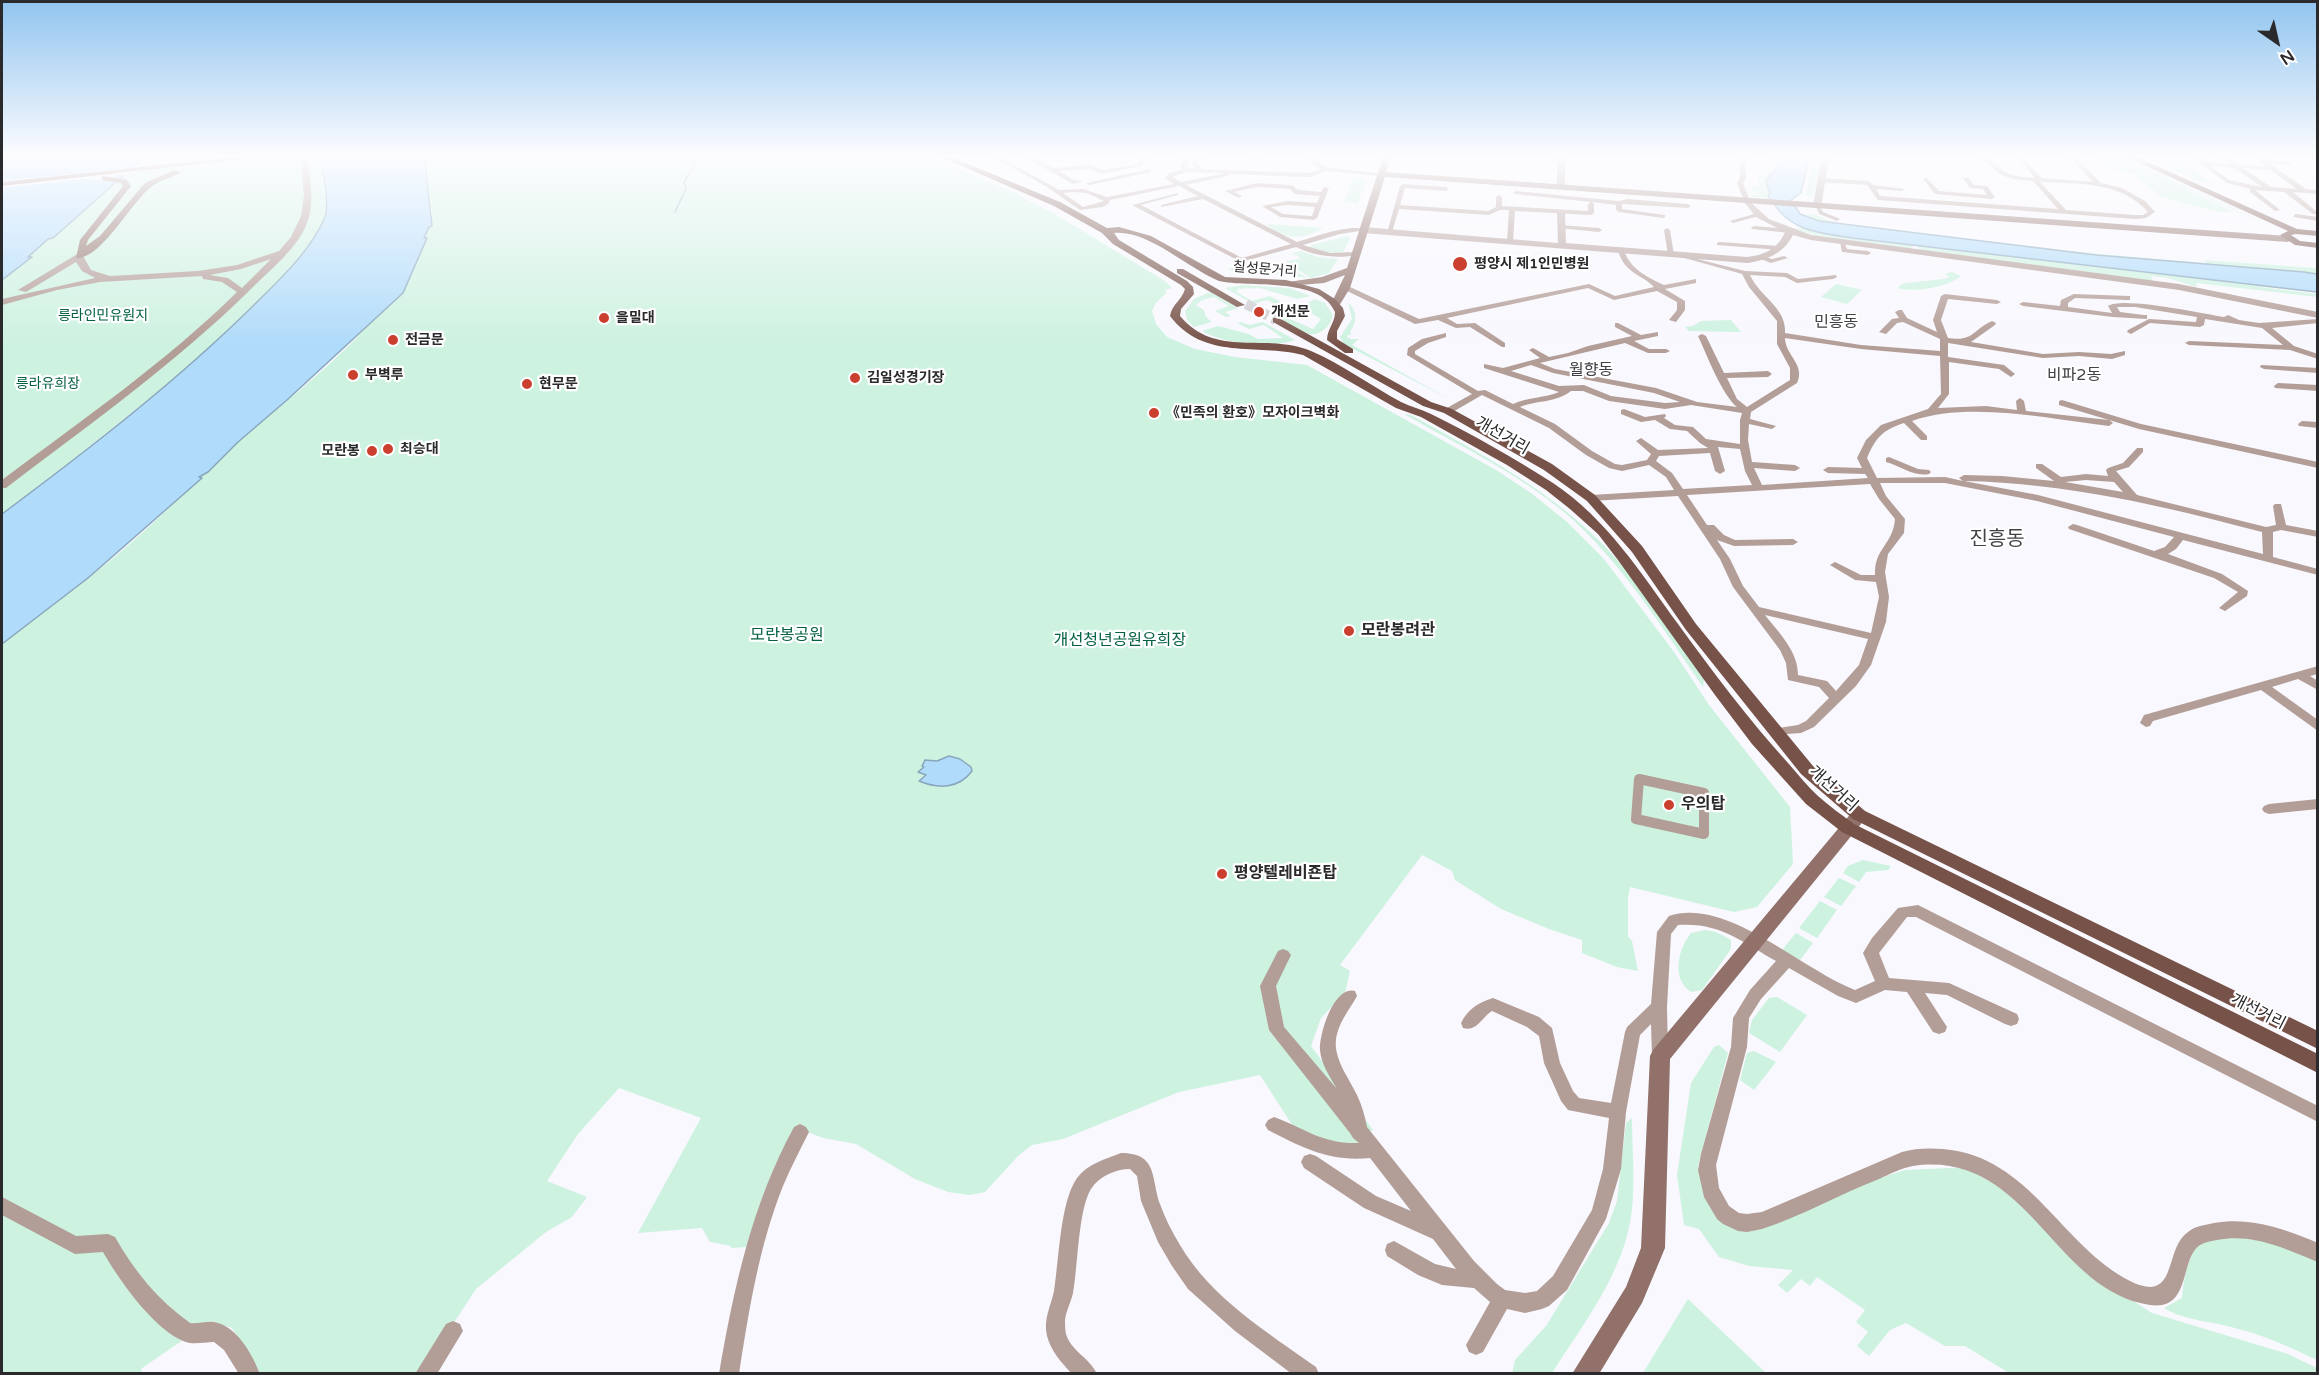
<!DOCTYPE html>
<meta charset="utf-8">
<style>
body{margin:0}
#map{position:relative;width:2319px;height:1375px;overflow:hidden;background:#f8f8fe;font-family:"Varela Round",sans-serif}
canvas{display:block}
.frame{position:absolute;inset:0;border:3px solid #2a2a2c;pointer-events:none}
.north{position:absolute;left:2247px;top:12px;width:60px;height:60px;-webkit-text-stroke:4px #fff;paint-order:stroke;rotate:146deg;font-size:16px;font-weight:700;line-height:24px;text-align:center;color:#2a2a2c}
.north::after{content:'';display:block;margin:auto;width:21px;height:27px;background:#2a2a2c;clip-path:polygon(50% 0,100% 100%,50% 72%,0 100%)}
</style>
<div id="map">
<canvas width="2319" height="1375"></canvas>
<div class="frame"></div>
<div class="north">N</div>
</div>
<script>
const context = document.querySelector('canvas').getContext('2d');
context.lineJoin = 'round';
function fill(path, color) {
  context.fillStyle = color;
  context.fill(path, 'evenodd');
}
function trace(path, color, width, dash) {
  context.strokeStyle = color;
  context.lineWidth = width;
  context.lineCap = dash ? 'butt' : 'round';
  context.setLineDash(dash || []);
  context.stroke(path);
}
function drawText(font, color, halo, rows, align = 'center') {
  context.font = font + ' "Varela Round","Noto Sans KR",sans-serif';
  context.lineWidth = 4.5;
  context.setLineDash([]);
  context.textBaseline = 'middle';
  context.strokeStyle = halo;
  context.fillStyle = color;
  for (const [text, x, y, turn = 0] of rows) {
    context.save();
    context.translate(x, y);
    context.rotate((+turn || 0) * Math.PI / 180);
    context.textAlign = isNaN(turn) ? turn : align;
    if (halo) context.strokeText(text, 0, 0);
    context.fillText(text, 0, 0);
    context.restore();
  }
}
const green = new Path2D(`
 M148,154H321L326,208C320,276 63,467 2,514V280L30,258H27L48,239L53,238Z
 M424,154H922L1015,193L1058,216L1165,281L1172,288L1165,290L1167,292L1156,303L1152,311L1156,324L1167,337L1195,349L1235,357L1307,365L1496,470L1531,493L1567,522L1604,559L1674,652L1709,705L1790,807L1793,864L1757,907L1734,912L1630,887L1628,898V936L1632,941L1638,971L1617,967L1582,953V940L1549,929L1501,909L1455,880L1452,871L1422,855L1340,965L1350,971L1345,993L1321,1018L1311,1046L1373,1130L1359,1138L1361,1147L1298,1134L1260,1075L1179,1092L1063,1139L1032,1145L1018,1156L985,1192L970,1195L948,1192L915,1179L856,1144L823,1138L810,1133L791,1136L751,1245L746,1247L731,1248V1246L710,1242L702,1228L638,1233L701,1118L619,1088L578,1134L547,1181L587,1197L572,1217L546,1232L476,1289L421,1373H260L232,1328L211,1321L145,1366L141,1369L142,1373H2V644C48,608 97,574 141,534C175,504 205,470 240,440C309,382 389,323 427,239L423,238L432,213Z
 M1776,154H1781L1776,165L1759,178L1767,194L1761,178L1777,165L1782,154H1786L1784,161L1770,175L1771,198L1752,197L1751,195H1758V193L1753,192L1752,186L1760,187L1757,178L1769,169Z
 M1815,154H1822L1814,192L1811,197L1805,196Z
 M2093,154H2110L2125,161L2113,154H2116L2271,226L2164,179L2234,212H2218L2161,197L2134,174L2110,168Z
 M2152,161L2184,163L2211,183L2200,182Z
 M1354,178H1367L1358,203L1344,202Z
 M1797,211L1814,219L1805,214H1813L1842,225L2099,254L2206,263L2204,260L2317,268V274L2096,255L1842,226L1812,219Z
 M1268,224L1323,228C1306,240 1282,240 1267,225Z
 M1796,226L1852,238L2317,292L2252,286L2317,294V297L2197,283L2196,287L2168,278L2151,276L2153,281L1919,251L1918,246H1912V250L1819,237L1793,228H1802Z
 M1348,236L1350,239L1343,252L1325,253L1309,248L1312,245Z
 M1301,251L1318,257L1338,259L1329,273L1311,278L1285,262L1301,258L1292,253Z
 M1258,262L1266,267L1281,263L1308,278L1268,273H1238L1228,269Z
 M1952,272L1961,276C1948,287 1915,293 1897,288L1904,283L1943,279L1949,277L1945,274Z
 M1836,284L1862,290L1847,304L1821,297Z
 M1243,285L1289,288L1311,296L1297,299L1260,288L1238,289V291H1235L1252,301L1270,296L1281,302L1274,304L1267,300L1254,304L1225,288Z
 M1210,292L1238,308L1225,312L1231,316L1226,317L1215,311L1229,306L1214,297L1202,300L1196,305L1204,310L1206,317L1212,322L1194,327L1187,320L1185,311L1194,299Z
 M1315,299L1325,303L1333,315C1331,323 1328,327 1322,331C1307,341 1291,325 1278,318L1291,314L1284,310L1292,308L1303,314L1288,318L1313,329L1321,319L1312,314L1305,304Z
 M1348,302C1358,312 1357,321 1350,332L1352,334L1346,336L1351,339H1359L1352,345L1451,400L1344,344L1340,337L1352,319Z
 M1731,320L1741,332L1689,331L1685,327L1693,326L1701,321Z
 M1241,322L1249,325L1263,322L1295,340C1271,349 1224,344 1202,331L1218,326L1249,334L1258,339L1283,338L1264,325L1249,329L1237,323Z
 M1404,414L1411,415C1474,450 1538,483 1591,533C1636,574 1669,629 1704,678L1703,687C1661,626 1621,561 1564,512C1516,472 1458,445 1404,414Z
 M1863,860L1891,866L1888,870L1866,872L1859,882L1843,873L1848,866Z
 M1839,878L1856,886L1841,906L1824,897Z
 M1820,901L1837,910L1817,938L1799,928Z
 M1705,930L1716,932L1731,940V949L1702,990L1691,992C1671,979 1678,949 1691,933Z
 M1796,933L1813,943L1800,960L1782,950Z
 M1777,997L1807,1015L1780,1052L1749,1033L1752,1020L1769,998Z
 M1719,1045L1728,1053L1698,1166L1704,1197L1719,1217L1732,1225L1905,1170L1972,1167L1993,1177L2113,1288L2152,1313L2288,1354L2317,1368V1373H2009L1965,1346H1945L1906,1323L1890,1330L1869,1356L1857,1346L1868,1332L1856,1322L1865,1310L1817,1277L1810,1286L1801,1279L1787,1293L1778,1285L1793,1270L1749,1266L1719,1257L1699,1229L1684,1225L1677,1175L1691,1083L1714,1047Z
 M1754,1051L1776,1062L1754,1090L1740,1080L1747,1053Z
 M1632,1118C1632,1155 1637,1196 1628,1232C1615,1284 1580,1329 1552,1373L1512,1374L1515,1360L1546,1326L1609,1223L1617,1201L1626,1123Z
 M2248,1234L2317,1257V1360C2290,1347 2261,1334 2231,1327C2209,1321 2183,1320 2164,1308L2182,1298C2184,1276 2187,1260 2200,1241Z
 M1688,1299L1766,1373H1643Z`);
const water = new Path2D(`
 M2,154H148L53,238L48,239L28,257H32L2,280Z
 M321,154H424L432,226L429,227L424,238H427L403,293L287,400L238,442L208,472L199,477L202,478L88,578L2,644V514C89,449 176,382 254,305C280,279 310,252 325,217C330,204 322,169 321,154Z
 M1786,154H1810L1801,193L1791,200L1800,214L1819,221L2096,255L2304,272L2317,274V292L1852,238C1818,233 1789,231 1771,199L1768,197L1770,193L1766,182C1771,171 1782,167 1786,154Z
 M949,756L960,759L971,767L972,771C959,789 938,789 919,781L926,775L918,772L924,767L922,766L925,760L937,761Z`);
const pier = new Path2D(`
 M139,167L130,174L112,176L124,179L120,183L109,180L83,179L2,188V181Z`);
const stream = new Path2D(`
 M695,164L698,154
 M675,212L686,189L684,182L694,166`);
const primaryTunnel = new Path2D(`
 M1246,304L1276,320`);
const pedestrian = new Path2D(`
 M1639,779L1704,793V834L1636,819Z`);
const minor = new Path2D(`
 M988,154H995L1059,190L1083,189L1107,197L1174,184L1165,178L1169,173L1183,169L1180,166L1185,154H1191L1186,166L1189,168L1196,169L1192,164L1198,154H1204L1198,164L1203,169L1310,173L1320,169L1311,163L1310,154H1316L1317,162L1326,167L1384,174L1381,176L1326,171L1311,177H1301L1228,174V176L1186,185L1297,242C1315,237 1351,223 1366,230L1340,234L1303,245L1330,253L1355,252L1357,253V255C1336,259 1315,256 1296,247L1241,262L1132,205L1178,193V195L1141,205L1242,258L1291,244L1203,199L1161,207V205L1198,196L1179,186L1110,200L1109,203L1103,207L1080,210L1047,187ZM1187,172L1225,173L1181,182L1172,177ZM1072,192L1087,193L1104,201L1083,207L1063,193Z
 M1019,154H1026L1053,168L1091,165L1103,170L1137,164L1144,154H1150L1141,166L1102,174L1090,169L1059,171L1074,180L1083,181L1073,184Z
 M1256,154H1262L1256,160L1253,158Z
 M1739,154H1745L1746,178L1743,183L1750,201L1747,203L1744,201L1737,183L1740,178Z
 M1979,154H1985C2005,174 2007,176 2035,178L2016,156L2019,154L2042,178L2093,182L2067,154H2073L2101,183L2122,188L2145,201L2155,212L2146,218L2135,219L1878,200L1867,185L1820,182L1817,180L1820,178L1869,181L1873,185L1905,189L1902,191L1876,189L1880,196L2058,209L2033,181C2002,179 2000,177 1979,154ZM2040,182C2078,184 2121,181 2148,212L2143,215H2135L2066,210Z
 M2188,154H2195L2206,162L2229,164L2216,154H2223L2237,164L2265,166L2259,161L2262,159L2292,162L2290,165L2269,163L2306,189L2318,190V194L2293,192L2317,212L2318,214H2313L2284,192L2255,190L2280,210L2275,211L2250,192V189L2225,182ZM2211,166L2234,168L2262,187L2229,180ZM2243,168L2270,170L2297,189L2271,187Z
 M1150,169L1152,172L1089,185L1086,183Z
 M1926,177L1939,191L1987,195L1983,189L1970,188L1963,178L1968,177L1974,185L1987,186L1995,197L1992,199L1935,194L1923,179Z
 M1257,183L1292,185L1298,190L1321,192L1324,187L1329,188L1317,218L1314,220L1280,217L1262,206L1288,201L1317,203L1320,196L1295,194L1290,189L1257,187L1234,192L1242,196L1239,198L1225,191ZM1288,205L1315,207L1312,216L1283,214L1271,207Z
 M1403,184L1446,187L1449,189L1446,191L1405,188L1400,205L1488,211L1496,207V197L1499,195L1502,197V206L1588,211V204L1591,202L1514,194V192L1516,191L1619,201L1627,199L1688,204L1691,206L1688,208L1622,204V209L1665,215V217L1663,218L1619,212L1616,210V205L1592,202L1594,204V213L1591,215L1515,211L1513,241L1510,243L1507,241L1509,210H1500L1489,215L1399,209L1392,232L1387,233L1400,186Z
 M1815,205H1819L1823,212L1840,219L1837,221L1819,214Z
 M1757,213L1760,215L1759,216L1733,223L1730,221Z
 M2296,214L2318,217V221L2294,217V215Z
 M1560,225L1599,228L1602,230L1599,232L1558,228V226Z
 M1754,226L1790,229L1793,231L1790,233L1752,229L1751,228Z
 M1667,228L1670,230L1674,255L1671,257L1668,255L1664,230Z
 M1719,242L1780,246L1783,248L1780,250L1717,245V243Z
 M1840,242H1844L1847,249L1868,251L1871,253L1868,255L1842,252Z
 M1621,248L1624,250C1630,269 1647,277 1664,285L1696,279V283L1665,289L1685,301V310L1676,322L1669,320L1677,310V302L1657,291L1614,300L1588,288L1447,318L1457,324L1475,323L1505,343V347H1502L1470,327L1456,328L1438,320L1415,324L1341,288L1348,286L1419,319L1589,284L1615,296L1654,287C1642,274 1624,274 1618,250Z
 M1681,255L1745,271L1787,273L1798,279L1836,275L1837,277L1833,279L1797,283L1785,277L1750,275C1759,296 1787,308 1785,333L1861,345L1940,351V339L1903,322L1897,323L1886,334L1879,332L1892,319L1899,318L1895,312L1899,310H1902L1907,318L1937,332L1933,320L1941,296L1945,294L1997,300L2001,302L1997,304L1948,299L1941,320L1948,338C1974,342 1972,330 1992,321L1996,323L1995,325L1971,342L2043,354L2079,352L2111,354L2125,351V355L2112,359L2079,356L2043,358L1948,343V357L2004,365L2015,374L2011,377L1999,369L1949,362V394L1938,408L1986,406L2017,410L2016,401L2020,398L2024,401L2026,411L2109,420L2113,423L2109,426C2049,419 1969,401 1912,421L1927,436V440H1921L1904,423C1883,430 1876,437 1867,458L1877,478L1945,477L1963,481L1959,478L1964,475L2002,476L2054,481L2036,468V464H2042L2061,477L2086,474L2108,476L2106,470L2108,468L2123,463L2137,448H2143V452L2129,467L2116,471L2137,495L2266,527L2276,525L2273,506L2275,504H2281L2286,525L2318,531V537L2281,530L2273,532V557L2318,569V575L2183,540L2176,549L2168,554L2222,574L2248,591L2247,596L2225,611L2219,608L2238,592L2214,578L2069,529L2068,527L2073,524L2077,525L2154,551L2165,547L2174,537L2037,501L1945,483H1880L1886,496L1905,519L1904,533L1888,554L1885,572L1889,597L1886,622L1871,665L1856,686L1814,727L1801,733L1772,735L1770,732L1772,729L1798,725L1806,721L1829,698L1819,687L1788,680L1786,663L1780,650L1733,587L1720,559L1678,496L1591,501L1586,498L1591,495L1674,490L1666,477L1649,465L1622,471L1609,468L1586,455L1549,428L1482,395L1451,413H1445V409L1472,394L1407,355L1408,348L1422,339L1446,333V337L1428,343L1415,351V354L1478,391L1485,390L1513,404C1528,397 1545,398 1559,392L1484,368V364L1503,368L1540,358L1529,350L1533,348L1549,357L1568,353L1588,346L1632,336L1615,327V323H1618L1641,335L1658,332V336L1634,341L1649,349H1666L1670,351L1666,353H1648L1625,343L1540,363L1555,369L1656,388L1697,402L1737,407C1722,395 1707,355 1698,336L1702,334L1706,336L1724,373L1768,371L1772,374L1768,377L1727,378L1737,399L1747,407L1790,380V368L1777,344V321L1749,287L1742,274L1681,257ZM1785,338L1861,349L1940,356L1941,394L1928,409L1881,425L1866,440L1857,458L1862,468L1828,467L1823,470L1828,473L1865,474L1868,478L1762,485L1754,468L1795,471L1800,468L1795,465L1752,462L1748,440L1749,424L1772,429L1776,426L1750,419L1751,412L1797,383C1806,365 1785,355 1785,338ZM1531,365L1553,373L1654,393L1680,402L1665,403L1611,396L1584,385L1559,386L1511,371ZM1571,391H1583L1609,401L1665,409L1691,405L1742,413L1740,420V444L1706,439L1693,427L1675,425L1664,418L1666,416L1665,414L1645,417L1624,409L1621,410V414L1641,422L1655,420L1670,429L1687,431L1700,443L1708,448L1658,450L1641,438L1636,441L1651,454L1647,460L1622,465L1615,464L1592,451L1555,424L1520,407C1537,400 1556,403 1571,391ZM1718,447L1740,449L1745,471L1752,485L1683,489L1672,473L1656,461L1659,456L1710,453L1715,471L1720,474L1725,471ZM2086,480L2114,482L2123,492L2065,482ZM1964,481C2067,483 2163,506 2262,532L2263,554L2038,495ZM1870,484L1879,499L1895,519C1893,545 1874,548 1875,575H1861L1835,562L1830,565L1855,580L1876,582L1879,597L1871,633L1759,607L1743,586L1730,559L1717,540L1734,546L1793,545L1798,542L1793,539L1735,540L1724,535L1714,525H1707L1687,495ZM1765,615L1868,639L1859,665L1836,691L1827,681L1798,675C1798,651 1779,633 1765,615Z
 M1763,256L1772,259L1784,256L1788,258L1771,263L1761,259L1759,258Z
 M2074,294L2130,296V300H2127L2075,298L2068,303V307L2112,313L2108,306C2122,296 2204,314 2224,317L2228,315L2239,320L2259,323L2318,319V323L2272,328L2294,346L2318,354V359L2290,350L2189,345L2185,343L2189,341L2283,345L2262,328L2205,319L2204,325L2200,327L2150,323L2131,334L2127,332L2128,330L2149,319L2196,322L2197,317L2135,307H2117L2120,312L2144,315H2147V319L2113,317L2023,306L2019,304L2023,302L2060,306L2061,300Z
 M2261,365L2318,368V373L2264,369L2260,367Z
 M2278,383L2318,385V391L2275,388L2274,386Z
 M2062,400L2141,424L2318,462V468L2139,429L2059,405V401Z
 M2302,421L2318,422V428L2299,426L2298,424Z
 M1889,457L1918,469L1929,470L1931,472L1929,474C1913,477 1901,466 1886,462V458Z
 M2318,666V674L2310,676L2318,681V690L2298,679L2272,687L2318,720V731L2261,690L2153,721L2150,726L2146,727L2140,723L2144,715Z
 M2318,799V809L2269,814L2264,812L2262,809L2264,806L2269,804Z
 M1918,905L2318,1106V1122L1916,917H1907L1879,953L1889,978L1949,983L2017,1014L2019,1019L2017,1024L2011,1026L2005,1024L1947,995L1925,993L1947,1027L1945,1032L1939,1034L1933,1032L1907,992L1885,990L1856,1003L1838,996L1789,968L1761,999L1749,1018L1747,1047L1716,1165L1719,1188L1729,1206L1739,1213L1747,1214L1762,1212L1902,1152C1915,1148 1930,1148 1943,1149C2030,1156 2061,1246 2130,1281C2179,1305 2163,1249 2188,1232C2195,1226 2205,1225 2214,1223C2248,1217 2279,1227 2311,1240L2318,1243V1262C2285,1249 2254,1233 2217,1240C2212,1241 2205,1242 2200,1245C2179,1259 2192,1311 2150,1305C2053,1291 2028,1149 1913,1166C1901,1168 1890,1174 1879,1179C1840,1194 1802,1216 1762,1229L1747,1232L1738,1231L1723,1224L1717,1219L1704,1197L1698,1170L1701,1154L1731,1047L1733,1018L1750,990L1776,961C1742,942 1720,922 1678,925L1671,934L1667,1007L1668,1056L1666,1061L1660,1063L1654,1061L1652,1056L1651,1024L1640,1035L1626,1112L1621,1169L1606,1219L1567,1290L1549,1306L1542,1309L1525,1313L1507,1309L1483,1352L1476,1355L1469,1352L1466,1345L1490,1302L1474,1288L1442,1285L1418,1275L1387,1256L1385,1250L1387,1244L1394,1241L1435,1264L1456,1269L1433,1239L1364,1208L1304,1168L1301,1162L1304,1156L1310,1154L1316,1156L1376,1196L1411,1211L1370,1158C1330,1162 1303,1148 1268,1130L1265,1125L1268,1120L1274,1117C1307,1129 1321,1144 1359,1143L1353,1138L1350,1133L1269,1030L1260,986L1278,951L1283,949L1288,951L1291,955L1276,986L1284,1027L1337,1089C1330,1077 1321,1064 1320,1050C1319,1034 1334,985 1355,991L1357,996C1350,1009 1341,1019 1337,1034C1331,1056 1348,1076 1357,1095C1362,1106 1365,1116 1367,1127L1474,1261L1497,1284L1505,1290L1525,1293L1537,1291L1553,1276L1592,1210L1603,1169L1609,1118L1568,1110L1561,1101L1544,1063L1539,1036L1527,1027L1492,1011C1482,1017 1477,1032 1463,1028L1461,1023C1468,1009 1479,1002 1493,998L1539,1017L1552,1028L1560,1063L1573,1091L1579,1098L1611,1103L1625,1032L1627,1027L1651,1004L1657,932L1669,916C1727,897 1802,970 1855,990L1875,981L1863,953L1872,938L1898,908Z
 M800,1124L806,1127L809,1132C800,1150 791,1167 783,1186C759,1246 749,1310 739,1374H719C734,1287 752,1204 794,1127Z
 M1121,1153C1158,1153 1151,1178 1160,1204C1165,1218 1172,1232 1180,1245C1211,1298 1267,1332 1316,1367L1319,1374H1292L1235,1331L1188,1289L1172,1266L1158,1242L1141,1201L1137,1176L1130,1169C1116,1169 1099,1176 1091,1189C1078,1210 1078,1267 1073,1293C1071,1302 1066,1311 1065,1320C1065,1324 1065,1330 1066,1334C1071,1351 1090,1358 1097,1374H1072C1061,1362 1051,1351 1047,1336C1043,1319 1051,1306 1054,1291C1059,1260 1060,1202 1077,1178C1087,1164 1106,1159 1121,1153Z
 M2,1197L76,1236L108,1234L115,1237C134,1271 158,1300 190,1323C198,1324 206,1321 214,1322C237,1326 252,1354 260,1374H239L224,1350L214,1342C206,1342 198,1344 190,1343C158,1336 119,1280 103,1252L75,1254L2,1215Z
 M453,1321L460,1324L463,1331L437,1374H415L446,1324Z`);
const tertiary = new Path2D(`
 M300,154L307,156C310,180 316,205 305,228C293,252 270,270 251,289C176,363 90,424 6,488H2V480C82,420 165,363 237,292L222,282L203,279L202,276L100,282L57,290L2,305V299L95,278L82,271L76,262L26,292L18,290L79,253L82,254L91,270L110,276L198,271L237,265L279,251L291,237L301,216L304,195ZM271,259L242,288L228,278L210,275L241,269Z
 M1557,154H1565V187L1561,189L1557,187Z
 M1822,154H1830L1821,206L1817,208L1813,206Z
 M1747,199L1769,219L1811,235L2179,284L2318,312V318L2179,290L1811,240L1793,235C1783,254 1767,260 1747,263L1363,233L1359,230L1363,227L1558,243L1557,213L1561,211L1565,213L1566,243L1747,257C1764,255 1778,249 1785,232L1756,217L1743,201Z`);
const secondary = new Path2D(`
 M263,154H288L2,186V182Z
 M1384,154H1392L1386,172L2288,236L2292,239L2288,242L1385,177L1350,288L1339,306L1331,304L1345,275L1324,283L1288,286V282L1322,277L1347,268Z
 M174,170L181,172C172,178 159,180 151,187C132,201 101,260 76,258L80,240L123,186L121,183L102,180V176L126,179L131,186L88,240L86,246L100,236L145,183Z
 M1859,809L1865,811L1867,815L1865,819L1670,1059L1665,1248L1642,1303L1599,1374H1572L1626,1287L1641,1248L1650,1056L1653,1050L1853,811Z`);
const primary = new Path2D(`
 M934,154H944L1060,202L1107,228L1119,227L1151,236L1225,277L1286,280L1319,289L1335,299L1343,308L1345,316L1337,331V339L1353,349V353H1345L1327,340C1327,329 1335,323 1335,312C1320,276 1248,288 1219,281C1187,268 1149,230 1114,233L1119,240L1187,281L1193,287L1194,294L1181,309L1180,316C1216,359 1266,332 1311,351C1342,364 1371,386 1401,402C1411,407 1421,409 1431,414C1472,434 1514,458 1553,483C1607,519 1641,573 1678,624C1713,672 1748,719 1788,763C1798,774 1807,786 1818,796C1829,806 1842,815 1854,824L2318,1054V1073L1842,832L1806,804L1752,744L1715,695L1618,560L1598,534L1570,509L1546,490L1507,465L1421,417L1396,408L1303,355C1256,343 1204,361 1170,316C1172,304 1182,300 1185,289L1181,285L1113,244L1102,233L1054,206Z
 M2120,154H2130L2297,229L2318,231V236L2296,234L2291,235L2300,241L2318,243V248L2295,245L2280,235L2288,231Z
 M1177,269H1183L1245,305L1237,307L1177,273Z
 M1273,318H1279L1431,402L1452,409L1552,464L1595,495L1642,546L1696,624L1813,766L1865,811L2318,1031V1049L1853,819L1801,774L1686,630L1632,552L1587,501L1544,470L1444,413L1423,406L1273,322Z`);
const markers = [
 [1460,264,8,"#cb3f2e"],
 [1259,312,6,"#cb3f2e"],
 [604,318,6,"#cb3f2e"],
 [393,340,6,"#cb3f2e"],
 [353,375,6,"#cb3f2e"],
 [855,378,6,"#cb3f2e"],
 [527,384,6,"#cb3f2e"],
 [1154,413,6,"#cb3f2e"],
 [388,449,6,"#cb3f2e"],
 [372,451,6,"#cb3f2e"],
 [1349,631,6,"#cb3f2e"],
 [1669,805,6,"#cb3f2e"],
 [1222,874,6,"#cb3f2e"]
];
const farPoinames = [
 ["평양시 제1인민병원",1474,264],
 ["개선문",1271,312],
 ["을밀대",616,318],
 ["전금문",405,340],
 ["부벽루",365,375],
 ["김일성경기장",867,378],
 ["현무문",539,384],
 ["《민족의 환호》모자이크벽화",1166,413],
 ["최승대",400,449],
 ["모란봉",360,451,"right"]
];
const farStreetnames = [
 ["칠성문거리",1265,270,5]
];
const farParknames = [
 ["릉라인민유원지",103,316],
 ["릉라유희장",48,384]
];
const farQuarternames = [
 ["민흥동",1836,323],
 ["월향동",1591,371],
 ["비파2동",2074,376]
];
const streetNames = [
 ["개선거리",1502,436,30],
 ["개선거리",1833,789,42],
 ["개선거리",2258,1012,27]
];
const poiNames = [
 ["모란봉려관",1361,631],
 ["우의탑",1681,805],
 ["평양텔레비죤탑",1234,874]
];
const parkNames = [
 ["모란봉공원",787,636],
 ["개선청년공원유희장",1120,641]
];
const quarterNames = [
 ["진흥동",1997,540]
];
fill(green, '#cdf2e0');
fill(water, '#b0dbfa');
trace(water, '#88a6bc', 1.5);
fill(pier, '#f8f8fe');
trace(stream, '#88a6bc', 1.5);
trace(primaryTunnel, '#cfcfd4', 10, [10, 5]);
trace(pedestrian, '#b39d97', 10);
fill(minor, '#b39d97');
fill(tertiary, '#b39d97');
fill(secondary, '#917169');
fill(primary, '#775248');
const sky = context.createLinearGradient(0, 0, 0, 346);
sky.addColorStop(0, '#91c4ef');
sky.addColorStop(0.45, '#fcfcff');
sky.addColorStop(1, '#fcfcff00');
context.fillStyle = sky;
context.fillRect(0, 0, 2319, 346);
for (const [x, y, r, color] of markers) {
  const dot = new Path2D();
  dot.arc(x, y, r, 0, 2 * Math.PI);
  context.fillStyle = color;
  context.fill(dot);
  trace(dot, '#fff', 2);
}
drawText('bold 14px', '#2a2a2c', '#fff', farPoinames, 'left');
drawText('14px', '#2a2a2c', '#fff', farStreetnames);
drawText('14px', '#056144', '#fff', farParknames);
drawText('16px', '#414146', '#fff', farQuarternames);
drawText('16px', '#2a2a2c', '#fff', streetNames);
drawText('bold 16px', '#2a2a2c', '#fff', poiNames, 'left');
drawText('16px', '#056144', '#fff', parkNames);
drawText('20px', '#414146', '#fff', quarterNames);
</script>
